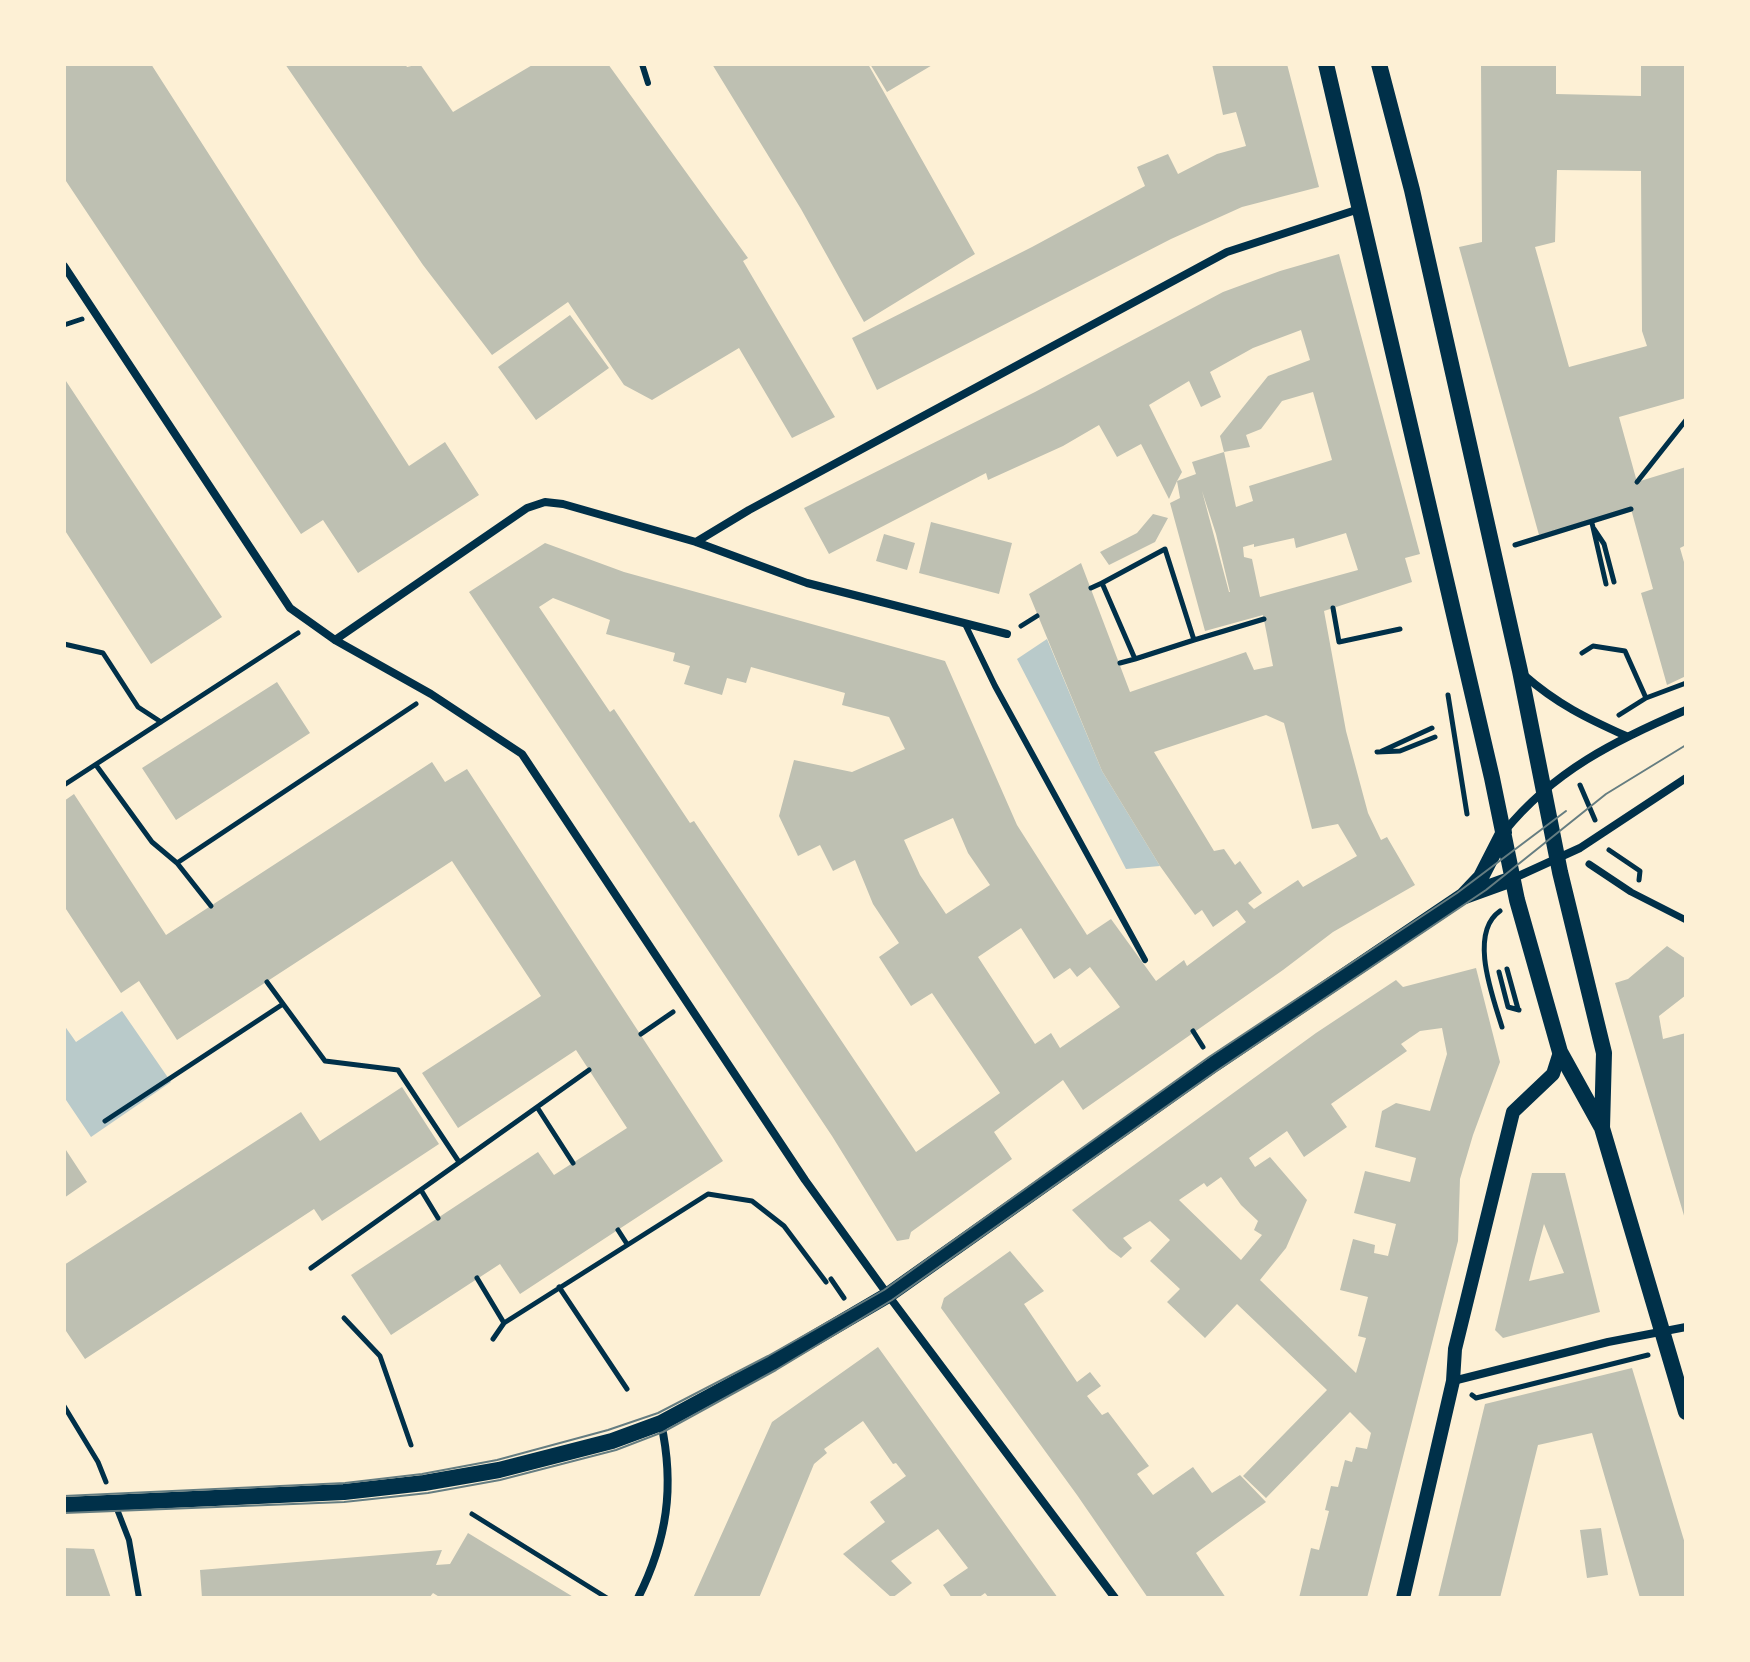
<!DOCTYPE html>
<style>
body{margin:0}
#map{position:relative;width:1750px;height:1662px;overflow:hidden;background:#fdf0d5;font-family:Manrope,sans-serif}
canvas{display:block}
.frame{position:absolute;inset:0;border:66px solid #fdf0d5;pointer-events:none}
</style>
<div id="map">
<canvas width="1750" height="1662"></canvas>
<div class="frame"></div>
</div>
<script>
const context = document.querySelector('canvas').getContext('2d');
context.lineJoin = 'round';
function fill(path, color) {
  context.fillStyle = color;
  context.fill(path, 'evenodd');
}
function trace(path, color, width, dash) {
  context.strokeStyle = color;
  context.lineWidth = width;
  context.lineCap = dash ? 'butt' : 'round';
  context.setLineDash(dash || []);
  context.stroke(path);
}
const green = new Path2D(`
 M1047,639L1102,771L1160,866L1126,869L1017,659Z
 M122,1011L171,1082L91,1137L64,1097V1025L76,1042Z`);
const building = new Path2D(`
 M64,64H151L409,466L445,442L479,495L358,573L323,520L301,534L64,178Z
 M285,64H405L407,67L420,64L453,112L534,64H608L748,258L743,261L835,417L792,438L739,348L652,400L624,385L568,302L492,355L423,265Z
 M712,64H868L975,254L864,322L801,209Z
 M870,64H934L887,92Z
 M1212,64H1287L1319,187L1242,207L1171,239L877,390L852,338L1032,247L1145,186L1137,167L1168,154L1178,174L1217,154L1246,146L1236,112L1223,115Z
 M1481,64H1556V94L1641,96V64H1686V398L1619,417L1637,482L1686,467V545L1680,548L1686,569V676L1667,685L1641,593L1653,589L1631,509L1539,535L1459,247L1482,242ZM1557,170L1641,171L1642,331L1647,346L1569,367L1535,247L1555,242Z
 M1339,254L1420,554L1405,558L1412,582L1324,611L1346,731L1368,813L1381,840L1387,837L1415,885L1333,932L1283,970L1083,1110L1063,1080L994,1132L1012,1159L911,1232L909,1239L897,1241L832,1136L469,592L545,543L624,572L945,661L1017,825L1087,935L1111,919L1156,981L1184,960L1187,966L1246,922L1237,910L1213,927L1202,910L1195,915L1160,866L1102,771L1029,594L1081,563L1130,692L1246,652L1254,670L1273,666L1263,615L1205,631L1170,503L1180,498L1177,481L1169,499L1141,444L1117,457L1099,425L1063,446L988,480L986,473L829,554L804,508L1035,392L1223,292L1280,271ZM1301,330L1310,360L1268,376L1220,436L1224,452L1250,447L1246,435L1261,429L1282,401L1313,392L1332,460L1249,486L1253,501L1236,507L1224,452L1192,462L1196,474L1177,481L1182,472L1149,405L1189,381L1201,407L1221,397L1210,372L1253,348ZM1202,491L1216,534L1230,592H1229ZM1346,533L1358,570L1260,597L1252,559L1244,557L1243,547L1254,544V547L1294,538L1296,548ZM553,598L610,620L606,634L675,653L673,661L690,666L684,684L722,695L727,678L746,683L751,667L845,693L842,705L889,717L905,749L852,772L794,760L779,816L798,856L820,845L833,871L855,860L873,904L899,943L879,957L911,1006L932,993L1000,1093L916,1152L694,821L690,823L614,709L610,712L539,607ZM1266,715L1284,723L1312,829L1338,824L1357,856L1303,887L1298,880L1254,909L1248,903L1262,893L1240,861L1235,865L1224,849L1214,851L1154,752ZM953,818L968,853L990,885L946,914L920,875L904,840ZM1021,928L1054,979L1070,968L1077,977L1090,967L1120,1007L1060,1048L1051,1033L1035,1044L978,957Z
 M570,315L609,368L536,420L498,367Z
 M64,378L222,617L151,664L64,529Z
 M1153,514L1168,518L1155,542L1109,565L1100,552L1137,533Z
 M931,522L1012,543L999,594L919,573Z
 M884,534L915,543L907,570L876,561Z
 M277,682L310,733L176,820L142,768Z
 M432,762L445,782L467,769L723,1161L520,1294L500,1264L391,1335L351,1275L538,1152L554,1175L627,1128L576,1050L458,1128L422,1073L541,996L452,861L177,1040L139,981L121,993L64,906V801L74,794L166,935Z
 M1667,946L1686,959V995L1659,1016L1663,1039L1686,1033L1685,1219L1615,983L1628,979Z
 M1476,968L1500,1062L1473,1135L1460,1179L1458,1241L1367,1598H1299L1311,1548L1319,1550L1329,1511L1325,1510L1331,1486L1338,1487L1345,1460L1352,1462L1356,1447L1367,1449L1371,1433L1350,1412L1266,1498L1243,1476L1327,1390L1237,1304L1205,1338L1167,1302L1180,1289L1150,1261L1170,1240L1150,1221L1123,1238L1132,1248L1121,1258L1109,1249L1072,1210L1316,1033L1396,980L1403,987ZM1442,1028L1447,1054L1430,1111L1396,1103L1382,1111L1375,1147L1416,1158L1410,1182L1365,1171L1354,1213L1396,1224L1388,1256L1374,1253L1375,1245L1353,1239L1340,1290L1368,1297L1358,1336L1366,1338L1356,1373L1260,1280L1286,1248L1307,1200L1270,1157L1255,1167L1249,1158L1287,1131L1304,1157L1347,1127L1331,1104L1407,1051L1401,1044L1420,1031ZM1221,1177L1241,1205L1258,1221L1254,1230L1262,1235L1241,1260L1179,1200L1204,1183L1207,1187Z
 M402,1087L439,1144L322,1221L314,1209L85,1359L64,1328V1265L301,1112L320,1141Z
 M64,1147L87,1182L64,1198Z
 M1532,1173H1565L1600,1312L1503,1338L1495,1330ZM1544,1224L1564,1273L1529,1281L1535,1257Z
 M1010,1251L1044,1291L1024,1304L1077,1382L1090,1372L1101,1386L1087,1396L1102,1415L1108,1412L1149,1466L1137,1474L1153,1495L1193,1467L1212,1493L1240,1475L1266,1502L1196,1553L1226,1598H1148L1077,1495L941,1308L944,1298Z
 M878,1347L1058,1598H989L985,1593L978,1598H952L943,1585L968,1568L938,1529L891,1561L912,1583L892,1598L843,1554L885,1522L870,1502L906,1476L896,1463L893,1464L863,1421L824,1449L827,1453L814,1464L759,1598H693L772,1422Z
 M1632,1368L1686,1547V1598H1640L1592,1433L1538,1445L1500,1598H1438L1485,1404Z
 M1601,1528L1608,1575L1587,1578L1580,1530Z
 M468,1533L575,1598H441L433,1593L429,1598H202L200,1570L442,1550L436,1565L450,1564Z
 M64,1548L94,1549L111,1598H64Z`);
const path = new Path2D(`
 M64,325L82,319
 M1637,482L1686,420
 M1592,523L1606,584
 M1594,529L1604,544L1614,582
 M1515,545L1631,509
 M1102,583L1165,549L1194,640L1264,619
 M1091,588L1102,583L1135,659L1194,640
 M1333,608L1339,642L1400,629
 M1021,626L1037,616
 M64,644L103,653L138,707L161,722
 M1582,653L1593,646L1625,651L1646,698
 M1120,663L1135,659
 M1448,695L1467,814
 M1619,715L1646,698L1686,683
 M1382,751L1432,728
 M1377,752L1400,751L1435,737
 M96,765L152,842L177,863L416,704
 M64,785L298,633
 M1580,785L1595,820
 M1609,850L1640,871L1639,880
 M177,863L211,906
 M1500,911C1468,933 1493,997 1502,1027
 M1507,969L1518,1009
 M1499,972L1508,1007L1519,1010
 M267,982L325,1061L398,1070L459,1162
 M1193,1031L1203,1047
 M641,1034L673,1012
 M537,1107L573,1163
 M105,1121L283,1004
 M421,1190L438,1218
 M618,1230L627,1244
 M311,1268L589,1070
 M477,1278L504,1323
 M831,1279L844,1298
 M559,1287L627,1389
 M344,1318L380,1356L411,1445
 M493,1339L504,1323L708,1194L752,1201L784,1226L826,1282
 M1472,1395L1476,1398L1648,1355
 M64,1406L98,1462L106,1482
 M472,1514L607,1598`);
const service = new Path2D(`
 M642,64L648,83
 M965,624L995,686L1145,960
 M115,1504L129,1540L139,1598`);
const pedestrian = new Path2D(`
 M1589,864L1631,892L1686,920`);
const minor = new Path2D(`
 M64,266L290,608L335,640L431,694L522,754L805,1180L888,1295L1115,1598
 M696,542L749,510L1227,252L1359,209
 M335,640L527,508L545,502L563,504L696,542L807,583L1007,634
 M1524,675C1557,704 1586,718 1626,736
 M1504,832C1553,771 1616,740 1686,710
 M1512,879L1580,848L1686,778
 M1453,1381L1608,1342L1686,1327
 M638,1598C667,1540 675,1487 661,1423`);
const tertiary = new Path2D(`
 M1403,1598L1453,1381L1455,1349L1513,1112L1553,1074L1560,1052`);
const secondary = new Path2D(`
 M1326,64L1492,778L1517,900L1560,1052L1601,1126
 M1379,64L1412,190L1520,671L1560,872L1604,1053L1602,1128L1686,1412
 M1465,896L1512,879
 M64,1505L344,1492L424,1483L499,1470L612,1441L661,1423L772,1363L888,1295L1214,1064L1463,896L1481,877L1504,832`);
const tram = new Path2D(`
 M64,1496L345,1483L422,1474L497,1460L608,1430L658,1413L768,1356L884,1290L1209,1057L1457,893L1566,811
 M64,1513L344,1502L428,1493L500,1480L616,1450L663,1432L776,1370L892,1300L1218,1070L1486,890L1606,794L1686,745`);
fill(green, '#b9caca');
fill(building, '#bec0b2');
trace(path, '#003049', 5);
trace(service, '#003049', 6);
trace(pedestrian, '#003049', 7);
trace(minor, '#003049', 8);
trace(tertiary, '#003049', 14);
trace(secondary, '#003049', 16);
trace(tram, '#657d81', 2);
</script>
